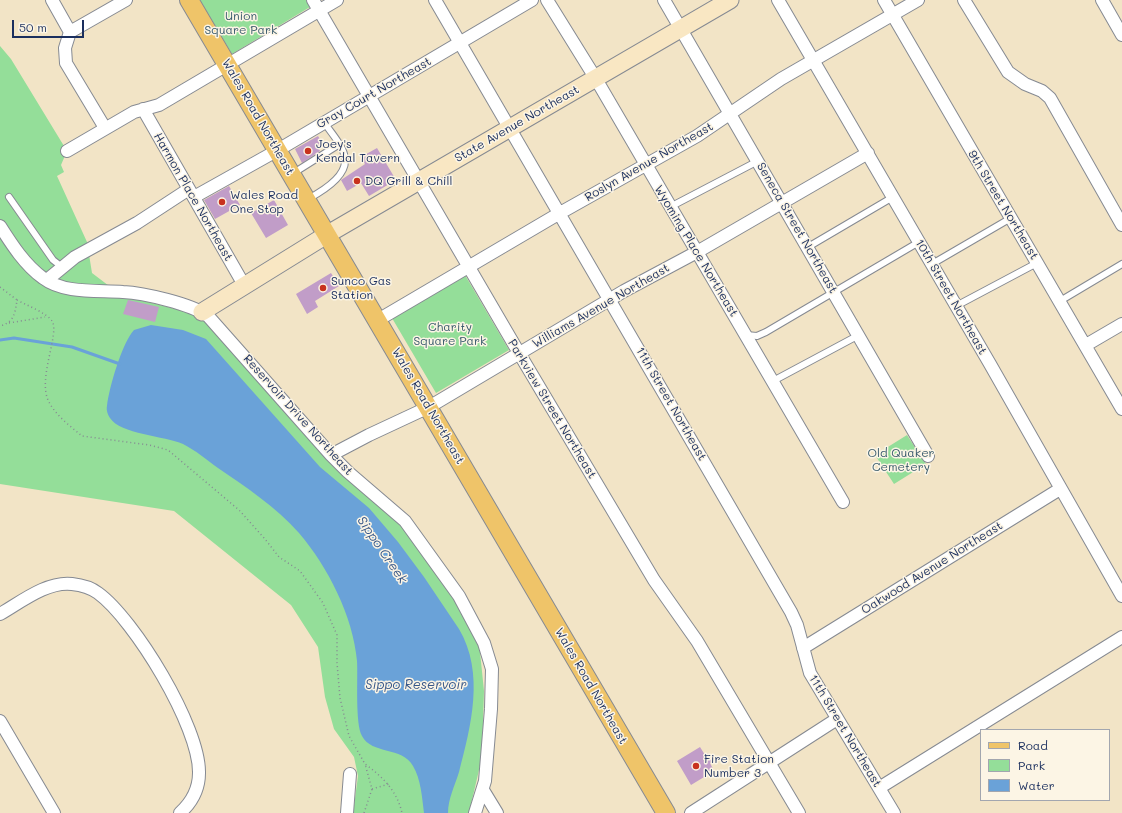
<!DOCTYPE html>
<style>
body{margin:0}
#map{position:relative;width:1122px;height:813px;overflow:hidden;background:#f2e4c6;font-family:Mali,sans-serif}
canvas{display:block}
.legend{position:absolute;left:980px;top:729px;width:130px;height:72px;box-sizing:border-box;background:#fcf5e5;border:1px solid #a2a6af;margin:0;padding:5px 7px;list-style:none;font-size:12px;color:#1b2f5e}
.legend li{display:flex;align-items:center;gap:8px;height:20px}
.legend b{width:20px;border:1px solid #a2a6af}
.scale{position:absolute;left:12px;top:20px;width:72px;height:18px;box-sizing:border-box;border:2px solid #1b2f5e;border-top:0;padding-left:5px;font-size:12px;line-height:14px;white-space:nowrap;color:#1b2f5e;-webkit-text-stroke:3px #fcf5e5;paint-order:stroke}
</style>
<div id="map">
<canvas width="1122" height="813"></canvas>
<ul class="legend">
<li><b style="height:5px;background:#efc469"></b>Road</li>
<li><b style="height:11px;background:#94de99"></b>Park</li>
<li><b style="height:11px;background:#6aa2d8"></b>Water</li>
</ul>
<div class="scale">50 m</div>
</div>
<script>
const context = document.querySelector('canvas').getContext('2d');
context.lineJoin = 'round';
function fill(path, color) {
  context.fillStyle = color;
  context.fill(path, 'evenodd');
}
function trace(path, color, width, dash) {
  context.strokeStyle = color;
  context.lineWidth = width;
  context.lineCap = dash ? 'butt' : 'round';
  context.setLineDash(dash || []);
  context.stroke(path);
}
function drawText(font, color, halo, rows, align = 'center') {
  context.font = font + ' Mali,sans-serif';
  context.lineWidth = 3;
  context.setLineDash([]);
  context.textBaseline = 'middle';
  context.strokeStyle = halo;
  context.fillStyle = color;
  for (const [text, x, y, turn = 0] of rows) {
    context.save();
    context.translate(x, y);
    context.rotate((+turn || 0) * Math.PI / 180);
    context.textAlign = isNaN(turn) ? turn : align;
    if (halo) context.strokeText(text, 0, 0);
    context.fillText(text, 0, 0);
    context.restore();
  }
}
const green = new Path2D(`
 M200,0H306L310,7L232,54Z
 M0,46L11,59L67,151L61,165L64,172L57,176L87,242L92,273L121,295L191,313L207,321L398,520L453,596L479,642L484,691L482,757L469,813H353L358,776L354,757L334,729L325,697L318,647L291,605L174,511L0,484Z
 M465,275L509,350L436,393L392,318Z
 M907,435L926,464L894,484L875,455Z`);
const water = new Path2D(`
 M151,325L183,330L206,339L320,467L369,508L398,542L424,577L459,629C485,673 471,726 459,772C455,785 448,799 448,813H424C422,798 421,779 413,766C402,746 372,755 362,736C355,724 358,677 357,661C353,616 328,567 299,533C276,507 246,487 218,468C207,460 195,450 183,444C165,436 120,434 110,418C108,415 106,410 107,406C109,388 122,343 134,330Z`);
const stream = new Path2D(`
 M0,340L14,338L72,347L120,364`);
const building = new Path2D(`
 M318,136L324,146L319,149L320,151L302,163L295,149Z
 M377,148L396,180L369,196L361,183L347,191L341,180L365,164L361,157Z
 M229,186L240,205L215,219L204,200Z
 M274,200L288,225L266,238L251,213Z
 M331,273L339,286L315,301L318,307L307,314L296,294Z
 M128,300L159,307L155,322L123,314Z
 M700,747L705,755L708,753L713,762L710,763L714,771L691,785L677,761Z`);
const path = new Path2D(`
 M0,287L17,300C15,314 14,322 0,326
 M17,300C26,305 47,313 52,321C60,333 38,377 48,400C55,415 70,426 82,436L149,445L168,450L239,510L265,539L279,557L300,571L323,603L337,635V663L340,698L349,736L365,764
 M9,323L45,317
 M372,789L389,784
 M364,813L372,789L365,764C383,777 397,791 402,813`);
const lane = new Path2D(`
 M292,174L338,145
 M9,197L53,260L62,267
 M308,199C321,192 346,177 345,160C345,147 330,132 324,122
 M670,207L758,161
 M808,247L893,197
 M932,264L1011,218
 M1060,301L1122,264
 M956,306L1037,263
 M746,335L757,336L766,332L919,242
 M773,381L859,335`);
const street = new Path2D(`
 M52,0L70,32
 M313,0L519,353L654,580L697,641L799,813
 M435,0L791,612L797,625L810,673L894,813
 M547,0L596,79L843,502
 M664,0L928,456
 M778,0L990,364L1122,596
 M884,0L1122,409
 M964,0L1008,72L1025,84L1042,91L1050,98L1122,225
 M1102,0L1122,35
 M70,32L65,48L66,63L105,128
 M70,32L126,0
 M143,109L244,285
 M67,151L134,112L159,105L337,0
 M194,197L278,150L532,0
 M0,226C12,245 25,265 43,278C64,294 98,290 123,292C144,293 191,304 208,316L331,455L348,472L405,521L459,596L484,643L492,669L491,709L485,781L475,813
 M47,280L75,257L137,223L189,189
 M378,320L560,213L697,136L781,79L918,0
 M1086,345L1122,324
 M331,455L369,435L429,407L624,291L697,252L868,153
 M0,614C21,602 47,581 72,584C81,585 90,587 98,593C134,619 200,727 199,773C199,789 191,803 180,813
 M803,648L1060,489
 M0,721L54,813
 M879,788L1122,637
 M483,790L497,813
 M347,813L350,774
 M691,813L837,719`);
const secondary = new Path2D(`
 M202,312L328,234L730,0`);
const primary = new Path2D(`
 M189,0L666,813`);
const markers = [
 [308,151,4,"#c8321e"],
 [357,181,4,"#c8321e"],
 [222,202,4,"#c8321e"],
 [323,288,4,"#c8321e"],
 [696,766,4,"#c8321e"]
];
const parkNames = [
 ["Union",241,16],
 ["Square Park",241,30],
 ["Charity",450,327],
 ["Square Park",450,341],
 ["Old Quaker",901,453],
 ["Cemetery",901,467]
];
const streetNames = [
 ["Gray Court Northeast",374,93,-30],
 ["Wales Road Northeast",258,117,60],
 ["State Avenue Northeast",517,124,-30],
 ["Roslyn Avenue Northeast",649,162,-30],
 ["Harmon Place Northeast",193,197,60],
 ["9th Street Northeast",1003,205,59],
 ["Seneca Street Northeast",797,228,60],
 ["Wyoming Place Northeast",696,251,59],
 ["10th Street Northeast",951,297,60],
 ["Williams Avenue Northeast",601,306,-30],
 ["11th Street Northeast",671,404,60],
 ["Wales Road Northeast",428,406,60],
 ["Parkview Street Northeast",552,409,59],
 ["Reservoir Drive Northeast",298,415,48],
 ["Oakwood Avenue Northeast",932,568,-32],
 ["Wales Road Northeast",591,686,60],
 ["11th Street Northeast",845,731,59]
];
const poiNames = [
 ["Joey's",316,144],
 ["Kendal Tavern",316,158],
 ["DQ Grill & Chill",365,181],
 ["Wales Road",230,195],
 ["One Stop",230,209],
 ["Sunco Gas",331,281],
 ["Station",331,295],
 ["Fire Station",704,759],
 ["Number 3",704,773]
];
const waterNames = [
 ["Sippo Creek",382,550,56],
 ["Sippo Reservoir",416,685]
];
fill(green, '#94de99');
fill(water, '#6aa2d8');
trace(stream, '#6aa2d8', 3);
fill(building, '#c19dc8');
trace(lane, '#868a92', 8);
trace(street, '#868a92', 14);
trace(secondary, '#868a92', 19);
trace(primary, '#868a92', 20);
trace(path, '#868a92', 1.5, [1, 3]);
trace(lane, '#fff', 6);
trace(street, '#fff', 12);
trace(secondary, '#f9e7c3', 17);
trace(primary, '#efc469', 18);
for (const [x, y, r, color] of markers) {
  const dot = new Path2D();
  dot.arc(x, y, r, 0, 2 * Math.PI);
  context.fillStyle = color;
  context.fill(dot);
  trace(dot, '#fcf5e5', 1.5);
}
drawText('12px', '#395b6d', '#fcf5e5', parkNames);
drawText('12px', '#1b2f5e', '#fcf5e5', streetNames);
drawText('12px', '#1b2f5e', '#fcf5e5', poiNames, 'left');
drawText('italic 13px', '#375789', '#fcf5e5', waterNames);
</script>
